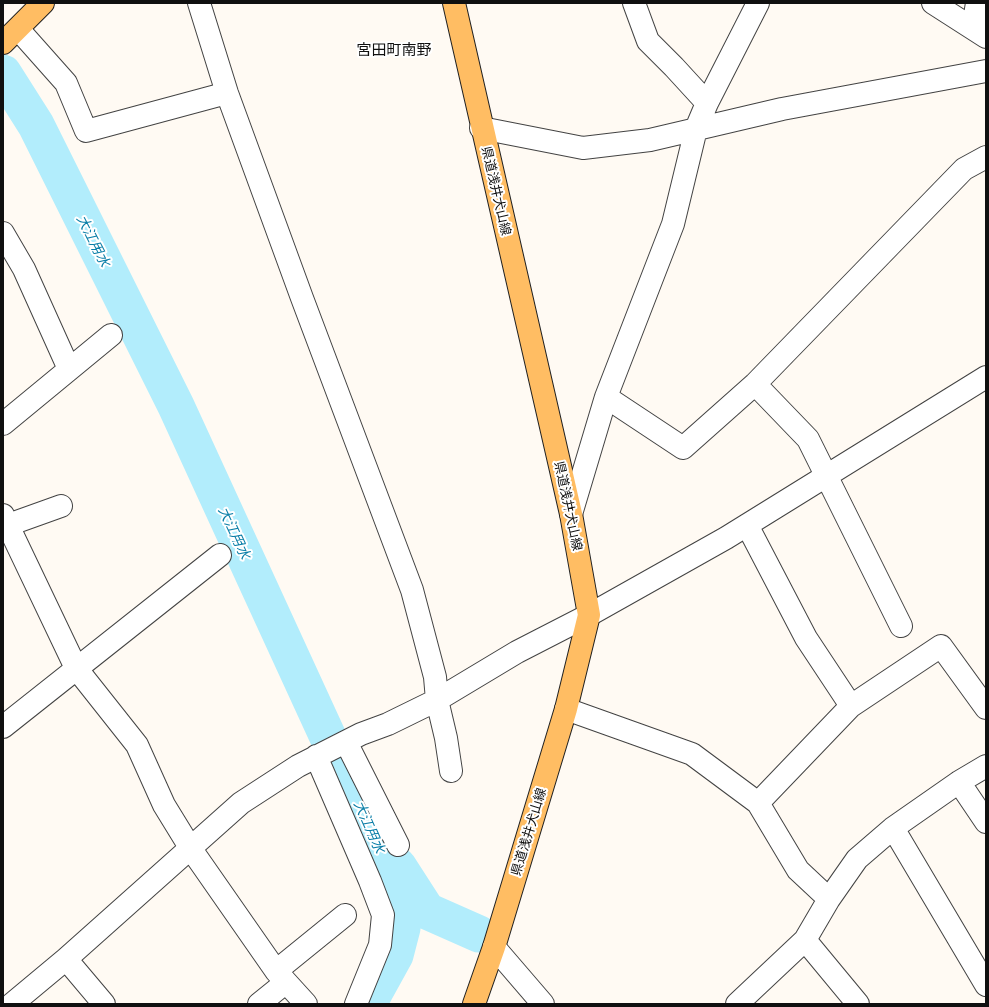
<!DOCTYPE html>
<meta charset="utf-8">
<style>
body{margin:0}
#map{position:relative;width:989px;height:1007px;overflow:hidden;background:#fffaf3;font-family:"Playfair Display",serif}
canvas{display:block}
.frame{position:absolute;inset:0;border:4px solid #101010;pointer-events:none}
</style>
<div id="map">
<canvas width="989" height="1007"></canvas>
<div class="frame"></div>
</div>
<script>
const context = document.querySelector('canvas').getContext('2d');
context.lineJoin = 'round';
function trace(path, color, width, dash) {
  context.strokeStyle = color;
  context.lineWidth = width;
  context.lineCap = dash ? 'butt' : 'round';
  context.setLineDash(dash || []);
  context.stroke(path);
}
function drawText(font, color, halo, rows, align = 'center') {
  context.font = font + ' "Playfair Display","Noto Sans JP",serif';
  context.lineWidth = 4;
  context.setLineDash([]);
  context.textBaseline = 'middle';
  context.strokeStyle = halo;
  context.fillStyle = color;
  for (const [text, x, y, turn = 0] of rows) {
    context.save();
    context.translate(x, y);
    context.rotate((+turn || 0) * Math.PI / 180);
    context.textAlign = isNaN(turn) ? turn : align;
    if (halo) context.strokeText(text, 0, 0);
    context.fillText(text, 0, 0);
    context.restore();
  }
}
const river = new Path2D(`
 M3,73L36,125L176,406L383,857L402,928L395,955L368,1004
 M394,864L398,866L427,911L479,934`);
const minor = new Path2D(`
 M199,3L227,93L302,298L412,590L435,677L437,700L446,738L451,771
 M634,3L648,41L674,67L707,103
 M933,3L986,37
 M973,28L977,3
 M18,29L66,83L86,131L227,93
 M481,128L583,148L650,140L782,109L986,71
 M3,233L24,269L69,369
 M755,384L808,439L901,626
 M606,397L683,448L755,384L964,169L986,157
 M3,424L111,335
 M571,514L606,397L673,224L696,129L707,103L758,3
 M3,515L76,668L137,745L164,805L191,849L276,971L306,1004
 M8,525L61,506
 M747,525L806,638L851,706
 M566,709L692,754L758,803L798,870L829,899
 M3,727L220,555
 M346,742L398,845
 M316,756L370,881L383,915L380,945L356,1004
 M959,782L986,822
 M758,803L851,706L941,646L986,708
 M893,828L986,985
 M805,940L858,1004
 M494,947L543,1004
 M66,959L104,1004
 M276,971L345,915
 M12,1004L66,959L241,803L298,766L361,734L388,724L437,700L517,652L589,615L726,538L986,377
 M259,1004L285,983
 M737,1004L805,940L829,899L857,859L893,828L959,782L986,766`);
const major = new Path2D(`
 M454,3L571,514L589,615L566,709L494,947L474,1004
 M3,43L43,3`);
const streetNames = [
 ["県道浅井犬山線",496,191,77],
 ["県道浅井犬山線",568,506,78],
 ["県道浅井犬山線",529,832,-73]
];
const waterNames = [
 ["大江用水",93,241,63],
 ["大江用水",234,533,65],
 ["大江用水",369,827,66]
];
const quarterNames = [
 ["宮田町南野",394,50]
];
trace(river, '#b2edfc', 37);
trace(minor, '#434343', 24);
trace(major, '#212121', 24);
trace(minor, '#fff', 22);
trace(major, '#ffbd63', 22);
drawText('13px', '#101010', '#fff', streetNames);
drawText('italic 14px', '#0b7fa8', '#fff', waterNames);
drawText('15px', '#101010', '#fff', quarterNames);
</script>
